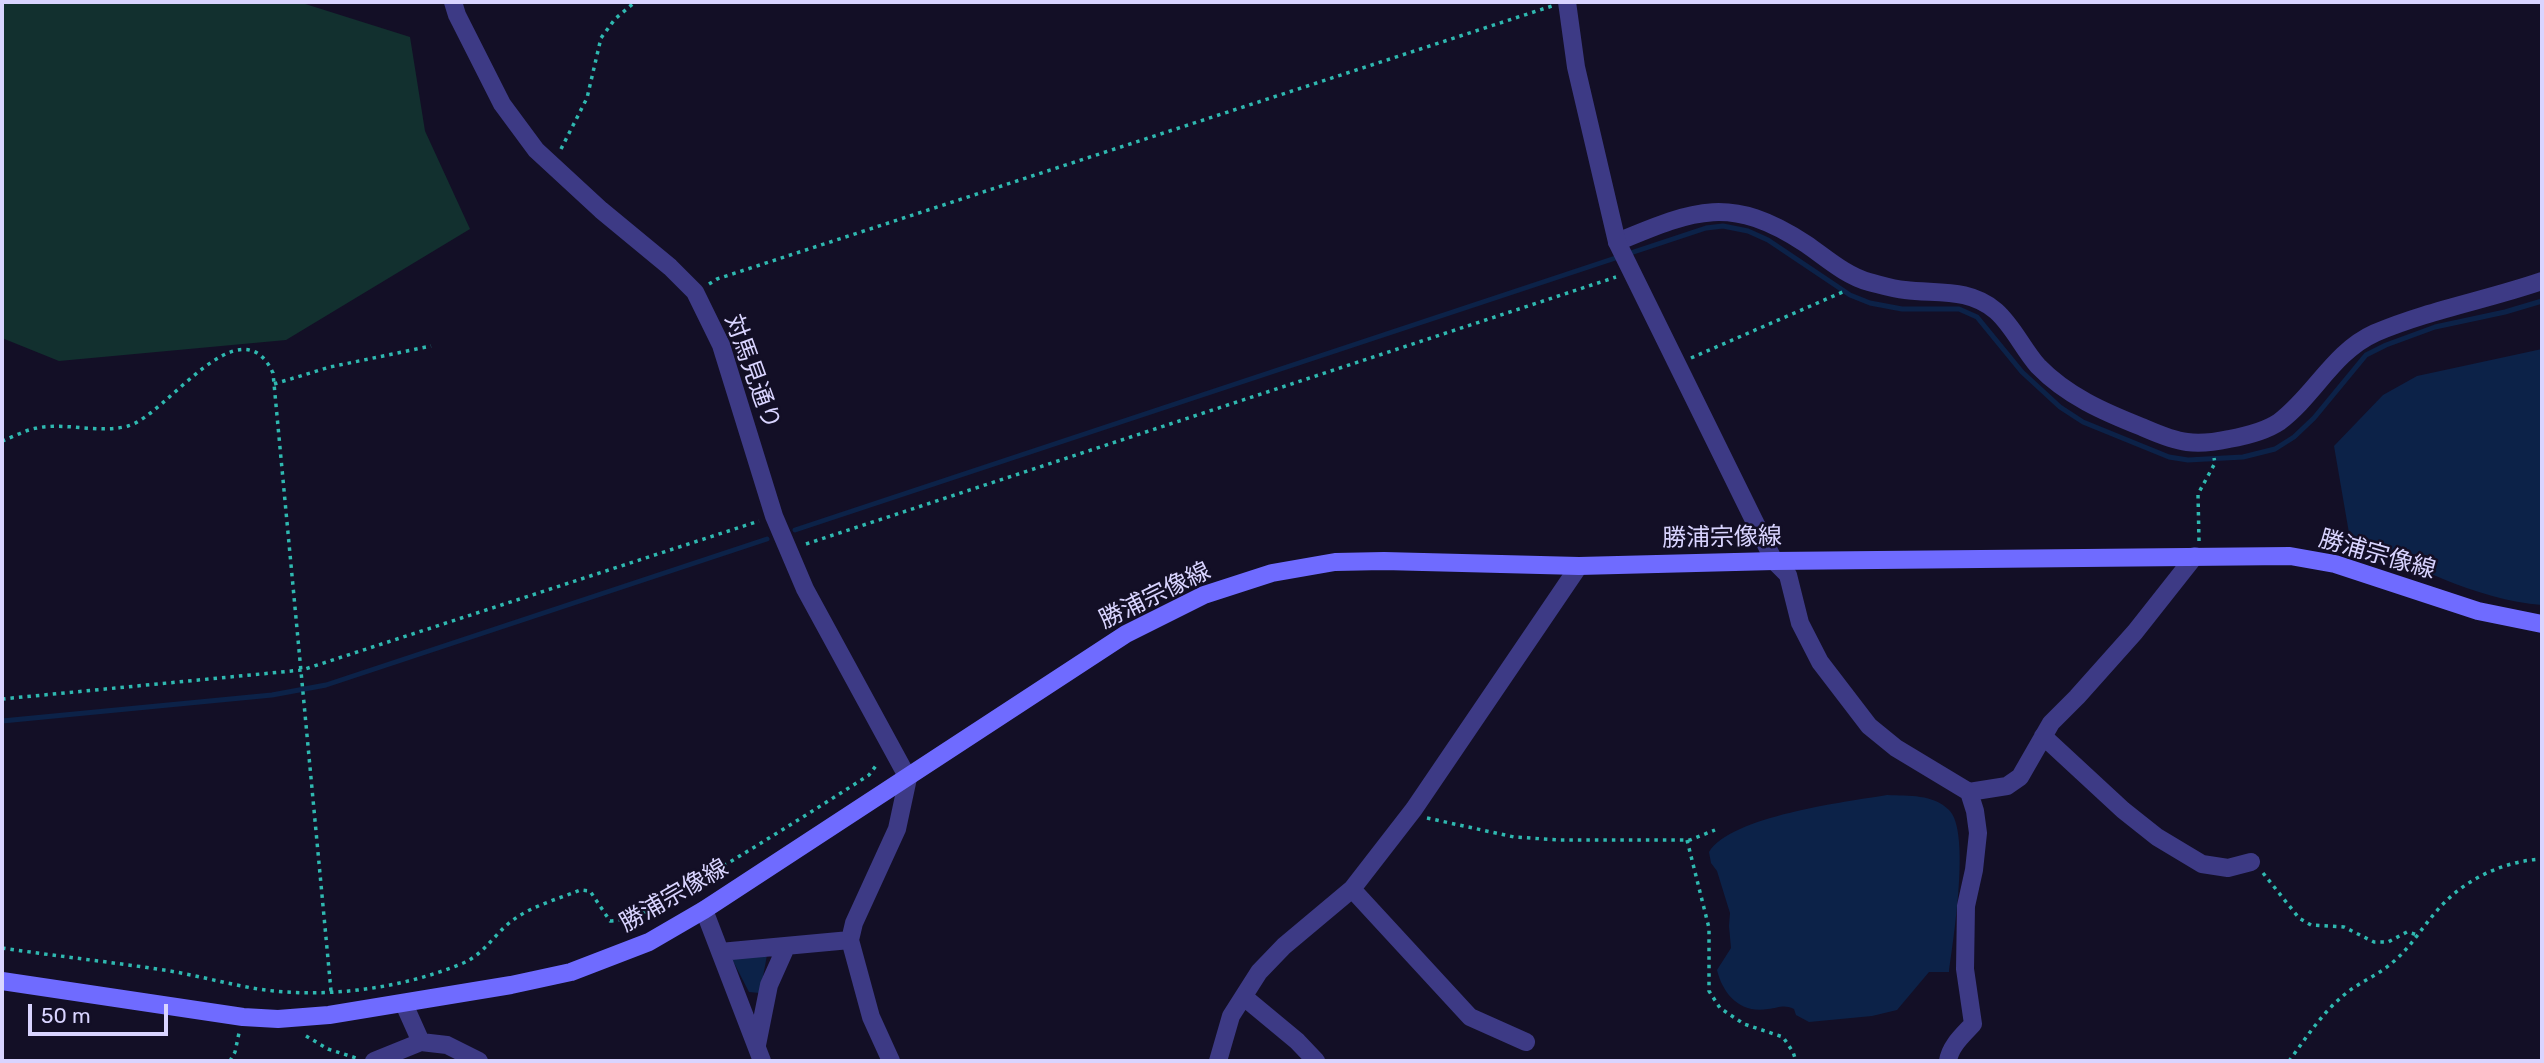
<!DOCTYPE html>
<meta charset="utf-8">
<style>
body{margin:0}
#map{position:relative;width:2544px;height:1063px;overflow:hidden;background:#130f26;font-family:Rubik,sans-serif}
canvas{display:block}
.frame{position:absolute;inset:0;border:4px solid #d9d4ff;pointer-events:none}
.scale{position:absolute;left:28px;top:1004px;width:140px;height:32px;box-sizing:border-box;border:4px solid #d9d4ff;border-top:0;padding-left:9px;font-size:21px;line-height:24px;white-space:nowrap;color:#d9d4ff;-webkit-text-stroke:5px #130f26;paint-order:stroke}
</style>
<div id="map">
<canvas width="2544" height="1063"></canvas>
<div class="frame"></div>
<div class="scale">50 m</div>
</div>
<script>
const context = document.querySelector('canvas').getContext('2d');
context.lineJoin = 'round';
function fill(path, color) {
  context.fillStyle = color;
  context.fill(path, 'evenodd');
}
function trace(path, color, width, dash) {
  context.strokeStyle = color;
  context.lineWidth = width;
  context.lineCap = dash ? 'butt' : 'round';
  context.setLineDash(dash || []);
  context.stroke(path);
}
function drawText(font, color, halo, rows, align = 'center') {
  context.font = font + ' Rubik,"Noto Sans JP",sans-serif';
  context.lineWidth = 5;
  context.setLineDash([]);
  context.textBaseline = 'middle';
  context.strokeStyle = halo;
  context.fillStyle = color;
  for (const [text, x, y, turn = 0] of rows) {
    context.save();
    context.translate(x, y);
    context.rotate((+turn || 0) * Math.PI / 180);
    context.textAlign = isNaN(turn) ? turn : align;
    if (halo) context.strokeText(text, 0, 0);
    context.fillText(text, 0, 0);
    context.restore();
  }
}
const green = new Path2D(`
 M2,2H299L410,37L425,131L470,229L286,340L59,361L2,338Z`);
const water = new Path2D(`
 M2542,349V605C2477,600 2406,564 2349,533L2334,446L2383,395L2417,376Z
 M1887,795C1909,796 1933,794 1949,810C1971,831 1953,941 1949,972H1929L1897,1010L1872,1016L1809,1022L1796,1015L1794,1009C1783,1004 1779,1008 1768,1009C1741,1014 1723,995 1717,970L1731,948L1729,926L1730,913L1717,871L1711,863L1709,852C1731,816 1845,802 1887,795Z
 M767,955L760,993L749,992L732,959Z`);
const stream = new Path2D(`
 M795,530L1706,228L1723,226L1748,231L1768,240L1850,295L1870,303L1902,309H1959L1977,317L2022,372L2060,407L2083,422L2169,457L2188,460L2243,457L2275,449L2294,437L2314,418L2366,355L2386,345L2435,327L2505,312L2542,301
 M2,721L272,695L326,685L767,539`);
const path = new Path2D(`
 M561,149L587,98L601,38L615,19L635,2
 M709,284L717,279L1552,6
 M1691,358L1845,291
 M274,384L330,367L431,346
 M2,441C13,437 25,430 37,428C66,422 98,434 128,426C166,416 240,301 273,373L331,991
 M2199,541L2198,494L2215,463L2214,458
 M806,544L1616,277
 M2,699L302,670L759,521
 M1427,818L1514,837L1560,840H1690L1715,830
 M1687,840L1709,928V991L1720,1008L1744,1024L1783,1037L1793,1052L1796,1061
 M2263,873L2299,918L2311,925L2344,927L2374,942H2388L2407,932L2418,935
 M2,948C56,956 110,962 164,970C196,975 227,984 258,989C324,999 400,989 461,964C484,955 494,934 513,920C532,906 558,899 580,890L590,891L610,921C646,919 678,893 708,875C762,843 816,809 869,775L878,763
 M306,1036L328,1049L356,1058
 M230,1061L235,1052L239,1033
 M2289,1061C2306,1038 2322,1013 2344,995C2359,982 2379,975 2393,962C2410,948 2421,929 2435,913C2461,881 2502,861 2542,859`);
const minor = new Path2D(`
 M1617,242C1694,210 1730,194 1806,244C1825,257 1846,276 1869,282C1881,285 1893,289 1905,290C1938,294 1969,288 1996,311C2013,326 2023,349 2038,366C2067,396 2104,412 2142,427C2156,433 2171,440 2187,442C2201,444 2215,442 2229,439C2246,436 2264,432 2279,422C2315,395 2333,352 2375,333C2429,310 2487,300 2542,281
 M1774,561L1788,575L1800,623L1820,662L1869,726L1896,748L1969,792L1975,811L1978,833L1974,870L1966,906L1965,969L1973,1024C1963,1035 1950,1046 1948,1061
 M2043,736L2123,810L2157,837L2202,864L2228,868L2251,862
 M1969,792L2007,786L2020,777L2051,723L2077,697L2135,632L2195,556
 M1352,889L1470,1017L1526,1042
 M704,910L762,1061
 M720,952L850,940
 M1244,997L1297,1041L1316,1061
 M404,1004L421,1042L447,1045L479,1061
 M757,1045L769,985L786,947
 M374,1061L421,1042
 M891,1061L871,1017L850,940L854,923L897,829L908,778
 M1218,1061L1231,1016L1259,972L1284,946L1352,889L1414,809L1579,566`);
const tertiary = new Path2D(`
 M453,2L457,15L502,104L536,150L601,210L670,267L695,292L721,345L774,516L805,589L908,778
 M1567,2L1576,67L1617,242L1774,561`);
const secondary = new Path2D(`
 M2,981L243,1017L278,1019L329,1015L511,985L571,972L649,942L704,910L1126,634L1204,595L1272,573L1335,562L1384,561L1579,566L1774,561L2290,556L2335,564L2478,611L2542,624`);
const streetNames = [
 ["対馬見通り",752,372,70],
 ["勝浦宗像線",1722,538,-1],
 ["勝浦宗像線",2377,555,16],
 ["勝浦宗像線",1155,596,-26],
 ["勝浦宗像線",674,896,-30]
];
fill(green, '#12302f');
fill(water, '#0c2248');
trace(stream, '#0c2248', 5);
trace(path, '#2fb8b0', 3.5, [3.5, 5]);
trace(minor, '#3d3a85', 18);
trace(tertiary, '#3d3a85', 18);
trace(secondary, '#6f6bff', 18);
drawText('24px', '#d9d4ff', '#130f26', streetNames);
</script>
